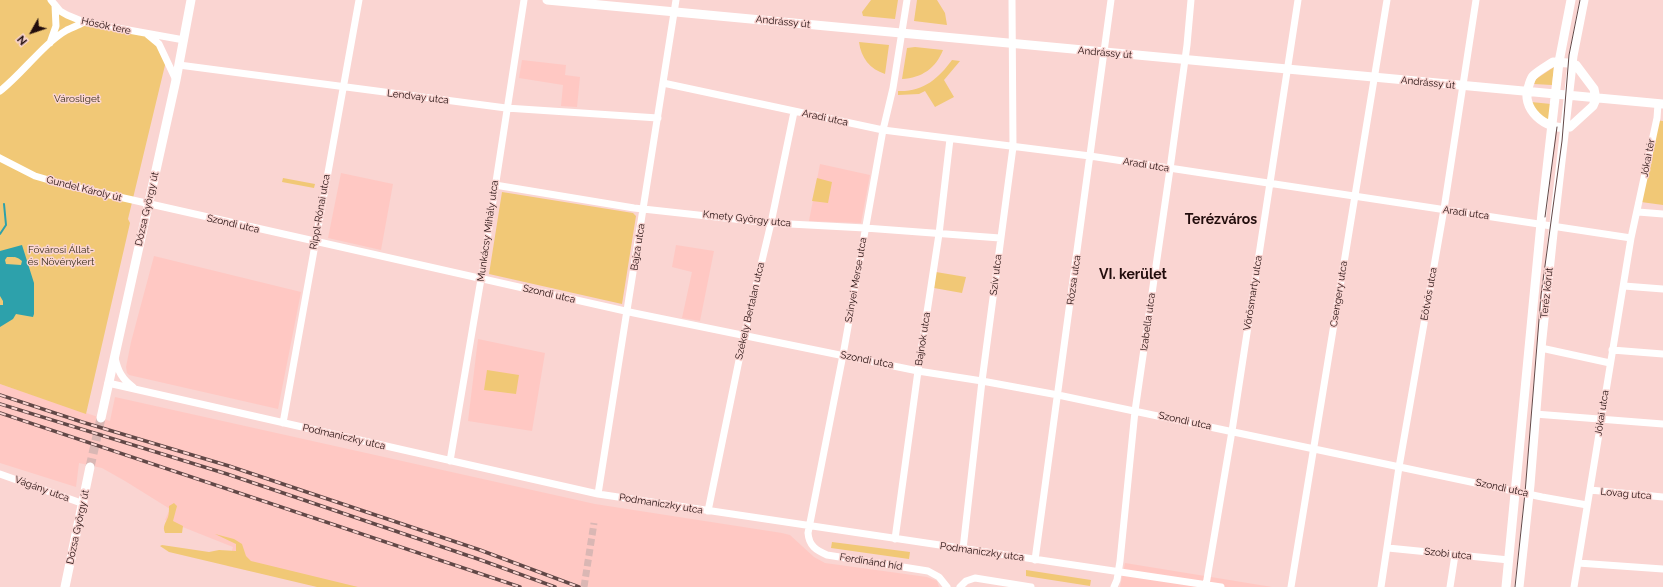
<!DOCTYPE html>
<meta charset="utf-8">
<style>
body{margin:0}
#map{position:relative;width:1663px;height:587px;overflow:hidden;background:#fad5d2;font-family:Raleway,sans-serif}
canvas{display:block}
.north{position:absolute;left:12px;top:12px;width:40px;height:40px;-webkit-text-stroke:3px #fad5d2;paint-order:stroke;rotate:230deg;font-size:11px;font-weight:700;line-height:16px;text-align:center;color:#220d0d}
.north::after{content:'';display:block;margin:auto;width:14px;height:18px;background:#220d0d;clip-path:polygon(50% 0,100% 100%,50% 72%,0 100%)}
</style>
<div id="map">
<canvas width="1663" height="587"></canvas>
<div class="north">N</div>
</div>
<script>
const context = document.querySelector('canvas').getContext('2d');
context.lineJoin = 'round';
function fill(path, color) {
  context.fillStyle = color;
  context.fill(path, 'evenodd');
}
function trace(path, color, width, dash) {
  context.strokeStyle = color;
  context.lineWidth = width;
  context.lineCap = dash ? 'butt' : 'round';
  context.setLineDash(dash || []);
  context.stroke(path);
}
function drawText(font, color, halo, rows, align = 'center') {
  context.font = font + ' Raleway,sans-serif';
  context.lineWidth = 3;
  context.setLineDash([]);
  context.textBaseline = 'middle';
  context.strokeStyle = halo;
  context.fillStyle = color;
  for (const [text, x, y, turn = 0] of rows) {
    context.save();
    context.translate(x, y);
    context.rotate((+turn || 0) * Math.PI / 180);
    context.textAlign = isNaN(turn) ? turn : align;
    if (halo) context.strokeText(text, 0, 0);
    context.fillText(text, 0, 0);
    context.restore();
  }
}
const built = new Path2D(`
 M522,60L566,65L565,75L580,77L577,107L561,106L563,85L519,78Z
 M820,164L870,175L861,223L809,221Z
 M341,173L393,184L381,250L328,238Z
 M676,245L714,251L700,321L682,318L692,272L672,267Z
 M154,256L301,292L278,409L129,375L127,373L126,367L131,342Z
 M478,339L545,353L532,431L468,421Z
 M0,384L110,421L115,397L595,504L782,533L790,535L814,557L825,563L927,577L937,581L939,587H325L227,566L233,547L165,520L170,509L125,481L102,468L79,463L76,487L0,463Z
 M1125,563L1205,576L1272,587H1120Z`);
const green = new Path2D(`
 M0,0H51L67,15L145,33L159,49L166,61L128,219L130,223L86,414L0,384Z
 M871,0H898L895,19L863,16L862,12Z
 M917,0H937L945,13L947,25L914,21Z
 M859,42L889,45L885,74C870,69 861,58 859,42Z
 M915,47L943,50C936,68 922,78 902,79L907,48Z
 M952,60L960,61L944,80L954,97L935,107L925,91L919,94L898,95V91C923,92 938,79 952,60Z
 M1554,67L1552,85L1534,84L1536,79Z
 M1531,102L1551,104L1549,122L1535,111Z
 M1654,120L1663,121V205L1641,202Z
 M283,178L315,184L314,188L282,182Z
 M817,178L832,182L828,203L812,201Z
 M502,192L633,213L636,216L622,304L489,274Z
 M936,272L966,277L962,293L934,288Z
 M487,370L519,375L516,394L484,390Z
 M174,503L177,506L173,521L183,526L182,533H165C162,526 166,523 168,517C169,514 169,509 169,506Z
 M215,534L234,539L242,544L246,556L251,561L358,587H317L169,552L160,546L162,545L209,552L219,550L236,551V544Z
 M832,542L910,552L909,559L831,548Z
 M1026,570L1091,580L1090,586L1026,576Z`);
const water = new Path2D(`
 M22,245L34,283V314L33,317L16,314L13,319L0,327V305H3V301L0,296V251ZM7,257C13,257 17,256 22,261L21,265L6,264L5,260Z`);
const stream = new Path2D(`
 M0,234L6,225L4,204`);
const minorTunnel = new Path2D(`
 M584,587L594,523`);
const majorTunnel = new Path2D(`
 M90,467L101,418`);
const minor = new Path2D(`
 M51,0L60,11L67,15L84,22L184,40
 M907,0L893,88L883,130L843,355L808,533C809,546 816,550 827,555L928,571L939,577L947,587
 M147,34L159,44L176,80
 M50,43L56,26L55,5
 M179,65L506,108L658,118
 M663,83L883,130L1090,156L1631,238
 M0,91C22,74 44,43 67,30C73,27 79,25 84,22
 M0,158L35,176L66,185L634,313L918,371L982,381L1058,395L1542,497L1587,505
 M495,185L634,208L771,223L865,228L1000,238
 M1638,212L1663,214
 M1624,286L1663,289
 M1541,348L1610,363
 M1612,350L1663,354
 M115,358C118,371 122,379 133,387
 M108,383L598,494L1221,587
 M1535,414L1663,424
 M283,423L359,0
 M450,461L481,279L524,0
 M0,474L84,504
 M1590,490L1663,497
 M598,494L676,0
 M708,511L744,336L771,223L794,112
 M895,539L918,371L939,234L950,139
 M1388,548L1509,560
 M963,549L982,381L1013,147L1012,0
 M1035,560L1111,0
 M1578,563L1663,569
 M1206,585L1232,431L1298,0
 M960,587L966,581L975,578L1031,587
 M1114,587L1117,580L1120,561L1135,411L1170,169L1187,45L1191,0
 M1291,587L1387,0
 M1381,587L1399,467L1444,209L1476,0
 M1450,587L1455,555
 M1574,587L1631,238L1657,118L1658,104`);
const major = new Path2D(`
 M547,0L1663,104
 M1553,62L1568,63L1576,65L1594,89L1596,99L1593,106L1570,127C1546,132 1519,108 1529,85C1530,82 1531,78 1533,76C1538,71 1547,66 1553,62Z
 M101,418L176,80L191,0
 M65,587L90,467
 M1506,587L1542,213L1559,62L1571,0
 M1519,587L1530,485L1541,348L1555,214L1573,56L1584,0`);
const tram = new Path2D(`
 M1545,217L1557,127
 M1515,587L1525,493L1541,295L1562,141L1569,55L1580,0`);
const rail = new Path2D(`
 M0,395L82,422L229,466L480,550L579,587
 M0,404L227,474L478,559L555,587
 M0,413L520,587`);
const streetNames = [
 ["Andrássy út",783,22,6],
 ["Hősök tere",106,26,12],
 ["Andrássy út",1105,53,5],
 ["Andrássy út",1428,83,6],
 ["Lendvay utca",418,97,7],
 ["Aradi utca",825,118,12],
 ["Jókai tér",1648,158,-79],
 ["Aradi utca",1146,165,9],
 ["Gundel Károly út",84,189,14],
 ["Dózsa György út",147,209,-77],
 ["Rippl-Rónai utca",320,212,-80],
 ["Aradi utca",1466,213,8],
 ["Kmety György utca",747,219,6],
 ["Szondi utca",233,224,13],
 ["Munkácsy Mihály utca",488,231,-82],
 ["Bajza utca",638,247,-81],
 ["Szív utca",996,275,-83],
 ["Szinyei Merse utca",856,280,-80],
 ["Rózsa utca",1074,280,-82],
 ["Vörösmarty utca",1253,293,-81],
 ["Teréz körút",1547,293,-84],
 ["Szondi utca",549,294,13],
 ["Csengery utca",1339,294,-81],
 ["Eötvös utca",1429,294,-80],
 ["Székely Bertalan utca",750,311,-77],
 ["Izabella utca",1148,322,-82],
 ["Bajnok utca",923,339,-81],
 ["Szondi utca",867,360,11],
 ["Jókai utca",1602,413,-81],
 ["Szondi utca",1185,421,12],
 ["Podmaniczky utca",344,437,13],
 ["Szondi utca",1502,488,12],
 ["Vágány utca",42,489,20],
 ["Lovag utca",1626,494,5],
 ["Podmaniczky utca",661,504,9],
 ["Dózsa György út",78,527,-78],
 ["Podmaniczky utca",982,552,8],
 ["Szobi utca",1448,554,6],
 ["Ferdinánd híd",871,562,9]
];
const parkNames = [
 ["Városliget",77,99],
 ["Fővárosi Állat-",61,250],
 ["és Növénykert",61,262]
];
const districtNames = [
 ["Terézváros",1221,220],
 ["VI. kerület",1133,275]
];
fill(built, '#ffc8c3');
fill(green, '#f1c876');
fill(water, '#2da1ab');
trace(stream, '#2da1ab', 2);
trace(minorTunnel, '#dab7b4', 7, [7, 3.5]);
trace(majorTunnel, '#dab7b4', 9, [9, 4.5]);
trace(minor, '#fff', 7);
trace(major, '#fff', 9);
trace(tram, '#624847', 1);
trace(rail, '#624847', 3.5);
trace(rail, '#fad5d2', 2, [6]);
drawText('10px', '#220d0d', '#fad5d2', streetNames);
drawText('10px', '#382d17', '#fad5d2', parkNames);
drawText('bold 14px', '#220d0d', '#fad5d2', districtNames);
</script>
